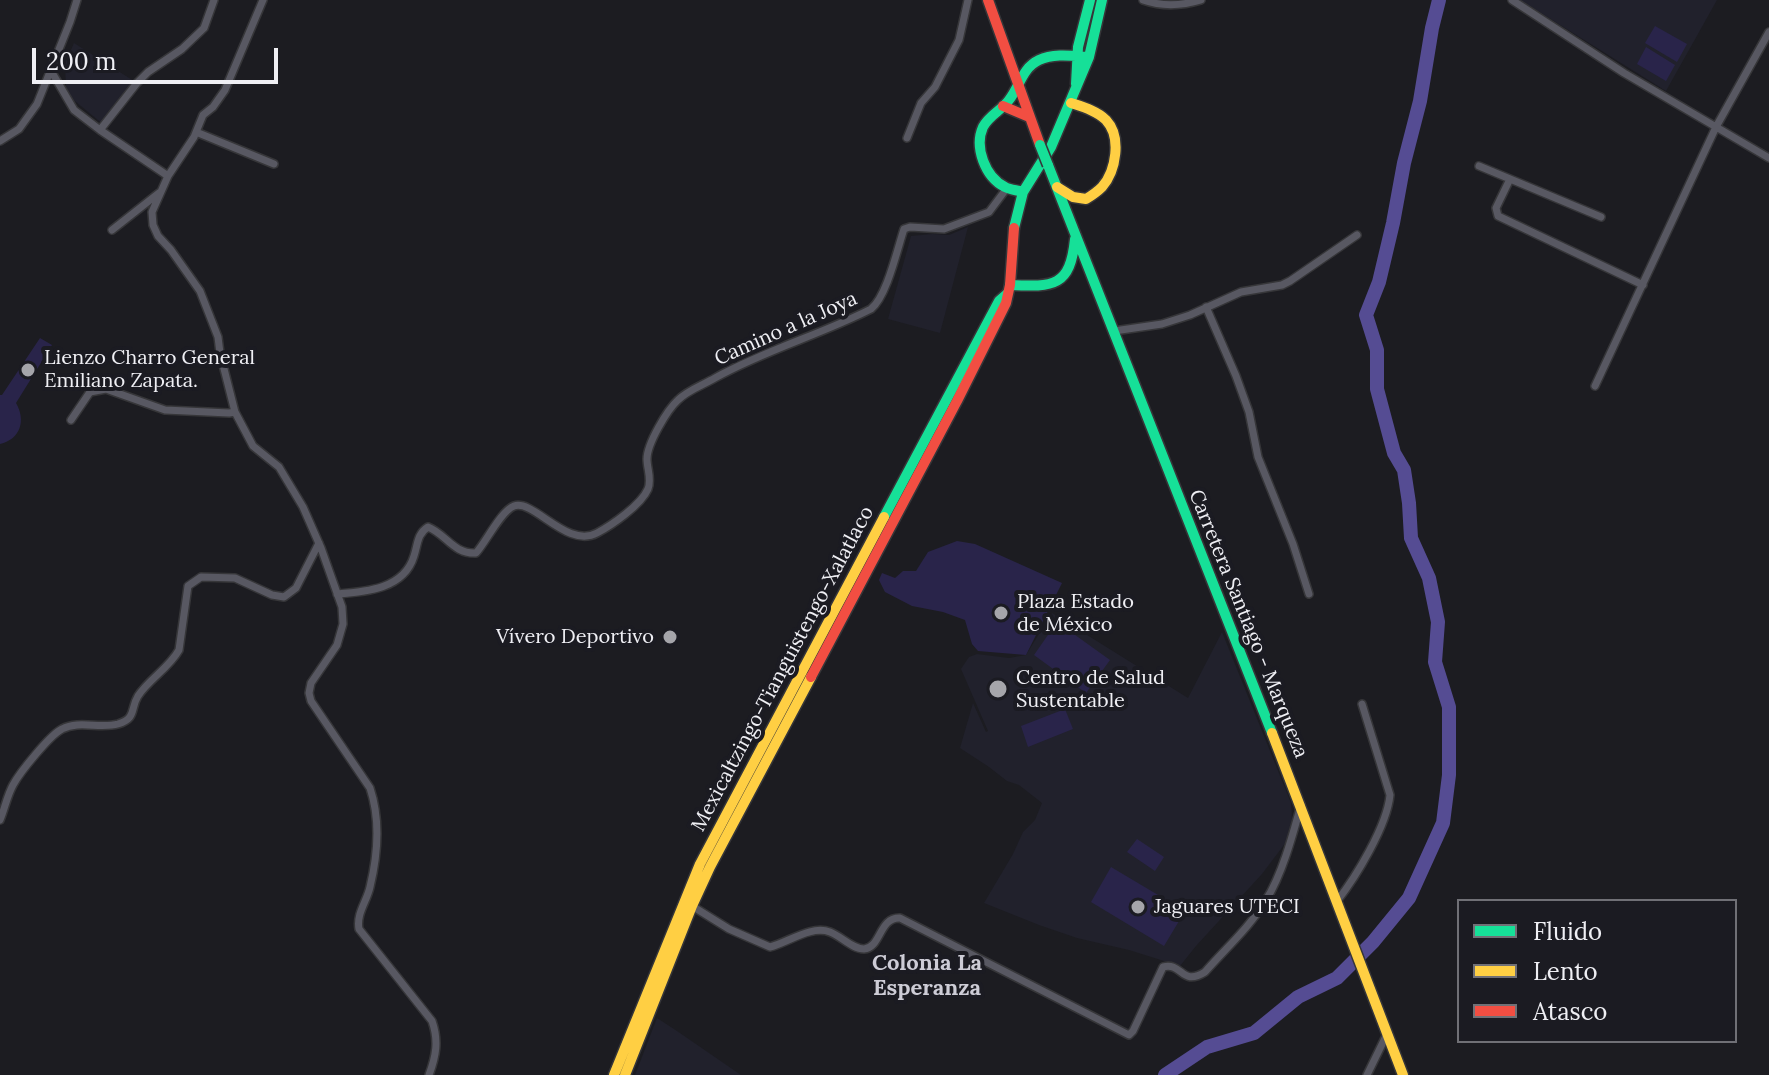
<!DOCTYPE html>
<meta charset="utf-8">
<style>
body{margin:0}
#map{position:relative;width:1769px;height:1075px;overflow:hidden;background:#1c1c21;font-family:Lora,serif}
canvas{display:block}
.legend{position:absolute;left:1457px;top:899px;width:280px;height:144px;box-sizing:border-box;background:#1b1b22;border:2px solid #707076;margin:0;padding:10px 14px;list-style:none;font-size:24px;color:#efeff4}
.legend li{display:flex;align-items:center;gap:16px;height:40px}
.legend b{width:40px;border:2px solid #707076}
.scale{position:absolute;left:32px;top:48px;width:246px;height:36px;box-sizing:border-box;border:4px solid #efeff4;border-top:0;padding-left:10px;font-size:24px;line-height:28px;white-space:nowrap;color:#efeff4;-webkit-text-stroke:6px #1b1b22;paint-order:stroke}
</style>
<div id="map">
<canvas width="1769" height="1075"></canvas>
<ul class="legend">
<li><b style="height:10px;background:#16e098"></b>Fluido</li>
<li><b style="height:10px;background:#ffcf43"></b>Lento</li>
<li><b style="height:10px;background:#f24e42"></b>Atasco</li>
</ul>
<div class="scale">200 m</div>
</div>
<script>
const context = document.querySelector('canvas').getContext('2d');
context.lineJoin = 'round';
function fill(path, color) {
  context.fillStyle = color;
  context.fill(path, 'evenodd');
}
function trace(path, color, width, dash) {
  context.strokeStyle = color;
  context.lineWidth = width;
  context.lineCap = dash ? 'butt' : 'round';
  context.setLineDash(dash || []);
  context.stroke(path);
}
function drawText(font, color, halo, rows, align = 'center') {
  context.font = font + ' Lora,serif';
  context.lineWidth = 8;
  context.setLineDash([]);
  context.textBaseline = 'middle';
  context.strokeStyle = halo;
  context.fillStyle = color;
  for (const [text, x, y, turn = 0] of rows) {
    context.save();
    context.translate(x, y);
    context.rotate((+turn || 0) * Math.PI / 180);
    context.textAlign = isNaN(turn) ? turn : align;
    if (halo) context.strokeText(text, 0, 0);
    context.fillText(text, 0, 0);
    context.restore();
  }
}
const built = new Path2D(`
 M1520,0H1717L1666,91Z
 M74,43L137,83L104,125L70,97L66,87L65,64Z
 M968,227L940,333L888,319L911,236L932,234L949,235Z
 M1052,613L1188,698L1222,632L1291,803L1293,833L1262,874L1196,946L1180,966L1129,950L1077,938L1039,925L984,903L1013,854L1023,832L1035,820L1042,803L1019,785L1007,781L989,767L960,748L973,703L986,732L988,731L961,669L969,657L977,654L1009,658L1026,655Z
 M657,1018L677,1031L741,1075H635Z`);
const green = new Path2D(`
 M1655,26L1687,44L1677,62L1645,43Z
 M1646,47L1675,65L1666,81L1637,64Z
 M40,338L52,345L16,403C26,420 21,439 0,444V395H2Z
 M957,541L975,544L1062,583L1026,655L978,651L972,644L965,620L943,612L912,606L885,592L879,580L882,573L895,578L903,571H916L928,552Z
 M1057,622L1110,660L1086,693L1034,655Z
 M1065,709L1073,729L1028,747L1021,726Z
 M1137,839L1164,857L1155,871L1127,852Z
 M1111,867L1185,911L1164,946L1091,902Z`);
const river = new Path2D(`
 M1165,1075L1207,1047L1254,1033L1298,997L1337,978L1373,942L1409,898L1443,823L1449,775V707L1435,662L1438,622L1429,578L1411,538L1409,503L1404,470L1394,453L1377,389V350L1366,315L1379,282L1393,223L1404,163L1420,101L1432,28L1439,0`);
const street = new Path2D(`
 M263,0L225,90L213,107L203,115L194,137L168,176L152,212L153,225L158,236L171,250L200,291L218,337L220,353L235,412L253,446L279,467L303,507L321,548L342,607L343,624L337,645L311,683L309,693L311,701L370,788C381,821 378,854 370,887C367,901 356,914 359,929L432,1021C439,1041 436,1056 429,1075
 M1143,0C1163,7 1181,6 1201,0
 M1512,0L1624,73L1769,158
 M50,69L74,110L100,130L168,176
 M100,130L137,83L148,72L182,49L204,28L214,0
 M196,132L274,164
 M907,138L921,103L935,87L959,40L968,0
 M0,141L19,129L37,104L70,22L77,0
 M1479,166L1601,217
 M1510,179L1496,208L1498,216L1643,285
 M112,230L159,193
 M1206,307L1236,376L1249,412L1258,457L1293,544L1309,594
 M1114,331L1162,324L1190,315L1241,292L1282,285L1290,281L1357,235
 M1595,386L1716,127L1769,32
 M71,420L90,392L106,389L165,410L229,413L235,412
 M337,594C366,592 404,589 414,556C418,544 417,534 428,527C446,534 453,554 476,553C486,542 501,511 514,506C534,499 567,549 597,533C612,525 641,505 648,489C652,479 647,469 647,459C647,444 667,410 678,400C688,390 703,385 715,378C765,350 820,335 871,309C887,296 897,250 904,229L910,227L944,229L989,212L1007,188
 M0,820C5,808 7,796 13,785C20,772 50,735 62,729C79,720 100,729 118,724C137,718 130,709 138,696C149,679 169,668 179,650L188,586L201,577L235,578L272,595L284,597L296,588L319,543
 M1337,901C1356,877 1387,826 1390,795L1362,704
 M692,906L729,929L770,947C789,942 811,925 830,932C841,936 852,949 864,949C881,948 879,917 900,918L1129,1035L1133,1031L1163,967C1183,962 1181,987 1205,972C1225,949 1250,927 1266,900C1282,875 1293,834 1301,805
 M1367,1075L1387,1034`);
const fast = new Path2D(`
 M1076,84L1078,47L1090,0
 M1048,165L1272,733
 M1023,192C1017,190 1010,190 1005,187C985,177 974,147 983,127C989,115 1002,110 1009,100C1020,86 1022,68 1039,60C1054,53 1073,56 1089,57
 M1014,228L1023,192L1051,147L1089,57L1102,0
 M1010,285C1054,287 1070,287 1075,239
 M884,517L999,301L1007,294`);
const slow = new Path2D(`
 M1057,187L1073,197L1086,199C1091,196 1097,192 1102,187C1116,171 1122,137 1106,120C1097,111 1083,107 1071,103
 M1272,733L1403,1075
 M614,1075L700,864L884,517
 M625,1075L692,906L710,867L811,677`);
const jam = new Path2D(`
 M988,0L1040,145
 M1003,106L1029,117
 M811,677L957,401L1006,303L1010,285L1014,228`);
const fastBridge = new Path2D(`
 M1040,145L1048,165`);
const markers = [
 [28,370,8,"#a5a5aa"],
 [1001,613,8,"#a5a5aa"],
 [670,637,8,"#a5a5aa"],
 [998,689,10,"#a5a5aa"],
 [1138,907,8,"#a5a5aa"]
];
const streetNames = [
 ["Camino a la Joya",786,329,-24],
 ["Carretera Santiago - Marqueza",1248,624,68],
 ["Mexicaltzingo-Tianguistengo-Xalatlaco",783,669,-62]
];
const poiNames = [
 ["Lienzo Charro General",44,358],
 ["Emiliano Zapata.",44,381],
 ["Plaza Estado",1017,602],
 ["de México",1017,625],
 ["Vívero Deportivo",654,637,"right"],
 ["Centro de Salud",1016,678],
 ["Sustentable",1016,701],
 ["Jaguares UTECI",1154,907]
];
const neighbourhoodNames = [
 ["Colonia La",927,964],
 ["Esperanza",927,989]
];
fill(built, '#21212c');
fill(green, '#29244a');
trace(river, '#554c93', 14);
trace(street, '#363639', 10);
trace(fast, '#363639', 13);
trace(slow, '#363639', 13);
trace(jam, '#363639', 13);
trace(street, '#585862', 7);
trace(fast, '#16e098', 10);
trace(slow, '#ffcf43', 10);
trace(jam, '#f24e42', 10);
trace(fastBridge, '#363639', 13, []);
trace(fastBridge, '#16e098', 10);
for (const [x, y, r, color] of markers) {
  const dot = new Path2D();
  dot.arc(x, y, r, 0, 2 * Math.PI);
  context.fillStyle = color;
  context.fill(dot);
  trace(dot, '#1b1b22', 3);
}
drawText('20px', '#efeff4', '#1b1b22', streetNames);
drawText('20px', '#efeff4', '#1b1b22', poiNames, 'left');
drawText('bold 22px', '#cdccd6', '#1b1b22', neighbourhoodNames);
</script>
